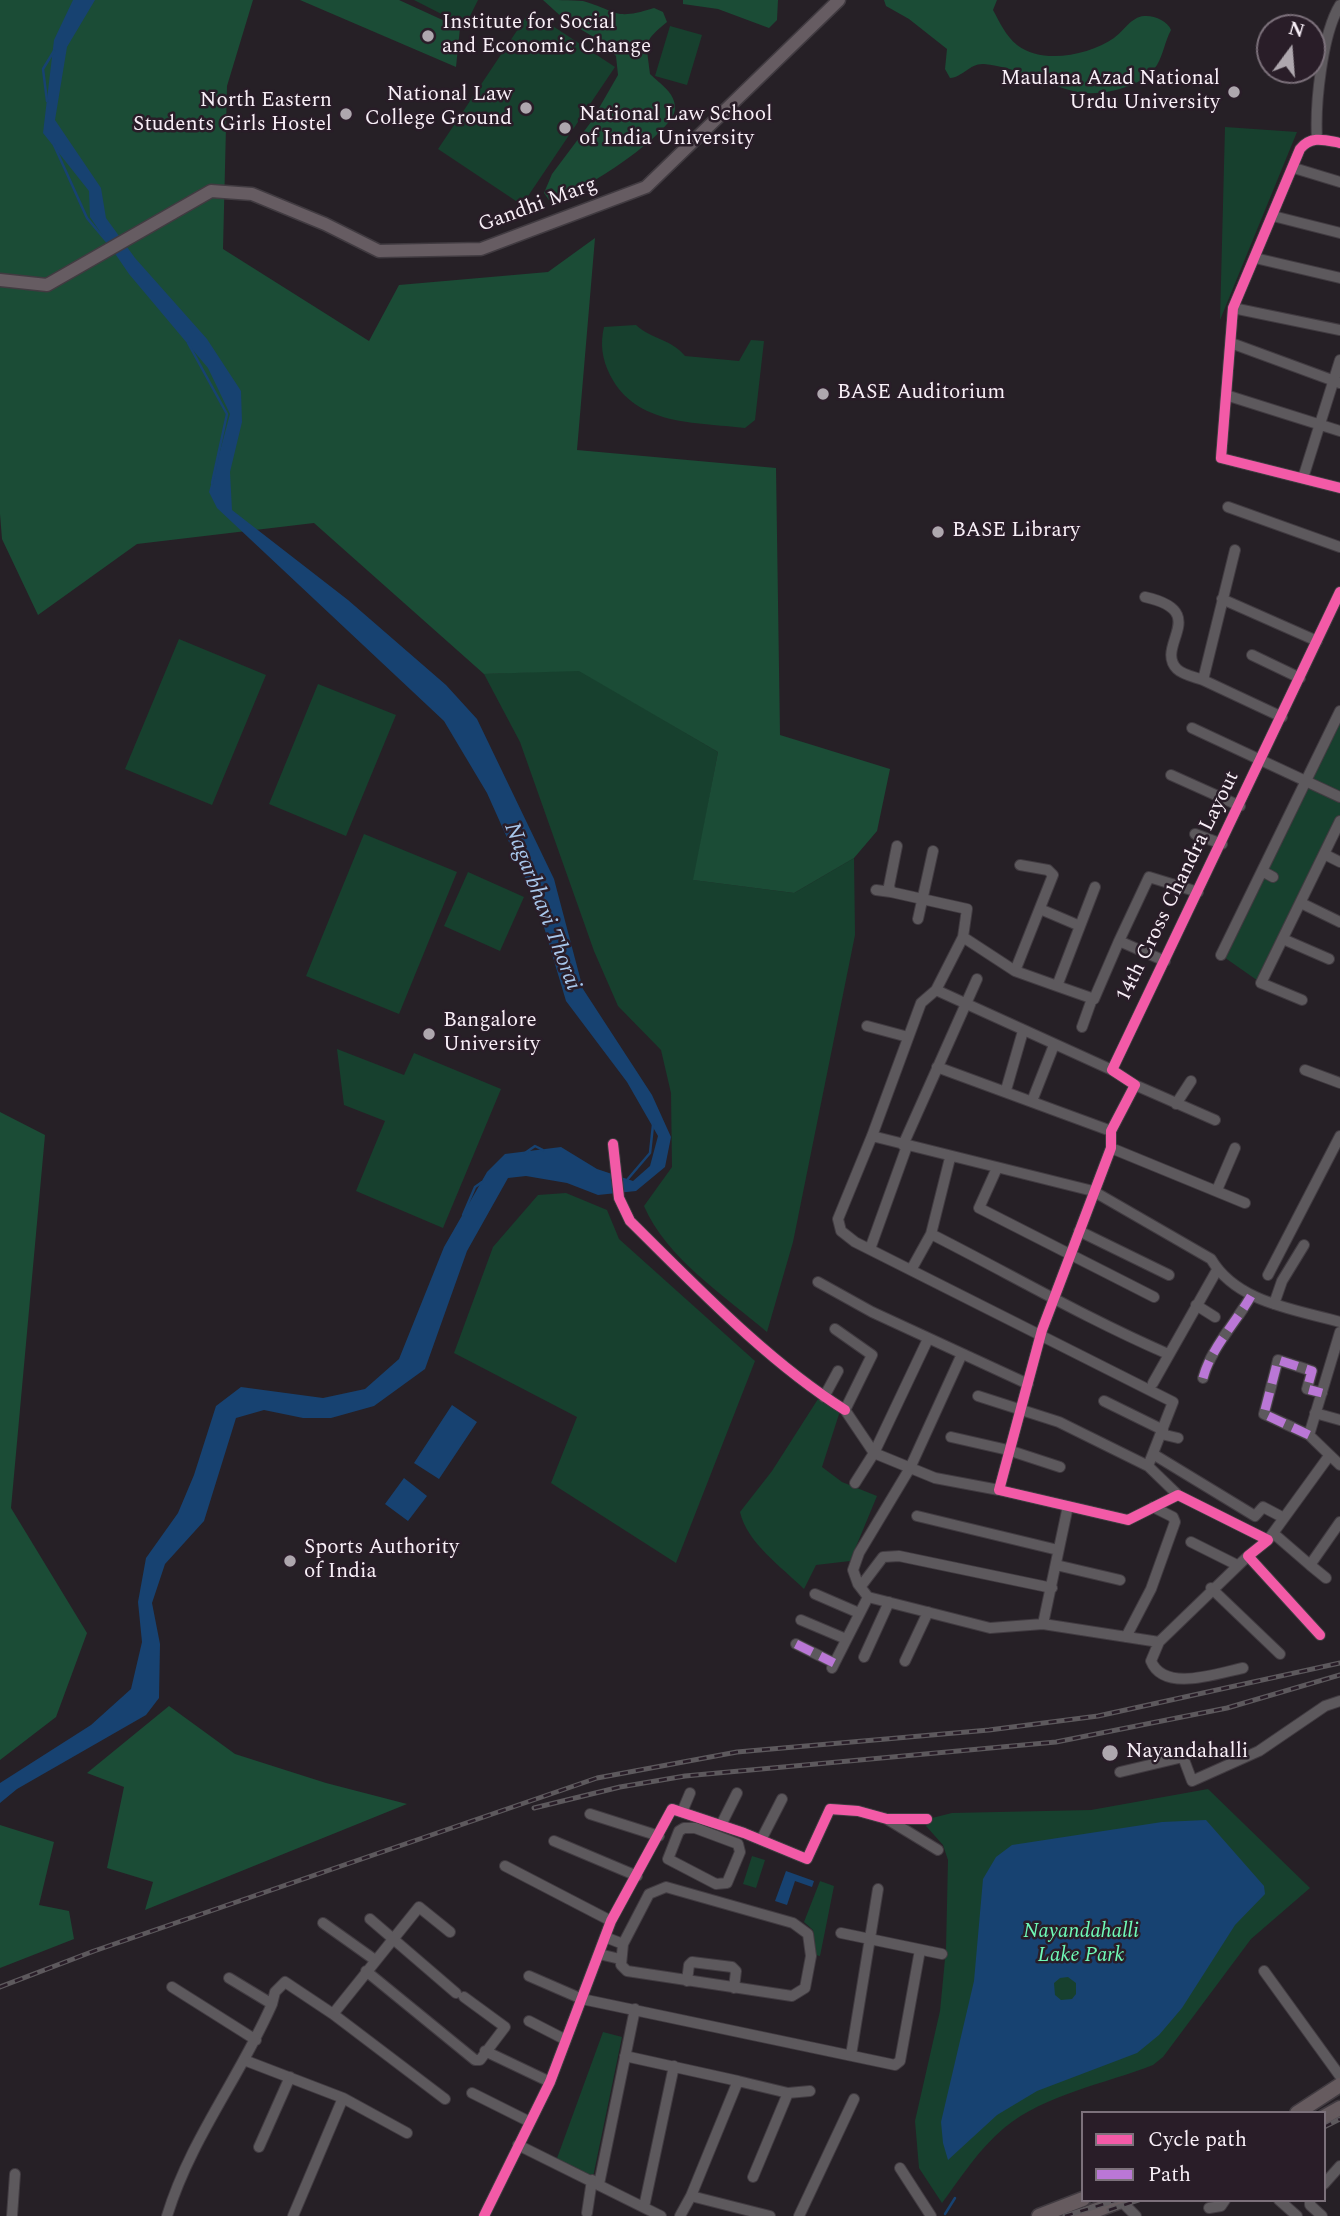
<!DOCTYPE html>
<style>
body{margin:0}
#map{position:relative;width:1340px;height:2216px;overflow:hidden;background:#262026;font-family:Spectral,serif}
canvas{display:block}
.legend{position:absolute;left:1081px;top:2111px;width:245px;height:91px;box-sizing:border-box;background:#291d28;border:2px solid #7c717b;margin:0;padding:9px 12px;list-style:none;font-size:21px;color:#f8eff7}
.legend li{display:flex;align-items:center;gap:14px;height:35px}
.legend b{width:35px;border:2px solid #7c717b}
.north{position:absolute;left:1256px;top:14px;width:70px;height:70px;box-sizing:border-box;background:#291d28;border:2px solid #7c717b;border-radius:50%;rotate:16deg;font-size:19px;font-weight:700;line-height:28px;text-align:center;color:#f8eff7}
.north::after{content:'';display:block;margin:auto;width:24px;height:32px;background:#aea7ae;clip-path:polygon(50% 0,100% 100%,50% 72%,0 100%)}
</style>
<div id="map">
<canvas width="1340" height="2216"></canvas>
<ul class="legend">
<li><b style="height:9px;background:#f35aa7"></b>Cycle path</li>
<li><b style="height:9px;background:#ba77d6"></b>Path</li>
</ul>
<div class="north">N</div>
</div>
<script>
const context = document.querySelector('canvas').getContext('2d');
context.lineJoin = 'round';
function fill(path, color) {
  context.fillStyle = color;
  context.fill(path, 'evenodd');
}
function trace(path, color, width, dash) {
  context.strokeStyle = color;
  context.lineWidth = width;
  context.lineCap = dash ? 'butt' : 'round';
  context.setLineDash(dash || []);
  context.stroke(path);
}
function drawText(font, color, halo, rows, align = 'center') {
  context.font = font + ' Spectral,serif';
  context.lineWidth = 5;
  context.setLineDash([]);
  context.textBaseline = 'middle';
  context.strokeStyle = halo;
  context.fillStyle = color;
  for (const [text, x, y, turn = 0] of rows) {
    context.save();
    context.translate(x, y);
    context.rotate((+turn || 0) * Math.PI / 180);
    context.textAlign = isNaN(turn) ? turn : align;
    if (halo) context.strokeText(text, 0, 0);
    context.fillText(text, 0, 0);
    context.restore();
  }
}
const green = new Path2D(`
 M414,0H478L465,26Z
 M530,11L615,67L522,205L438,149Z
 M670,26L702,35L687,85L655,76Z
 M1225,127L1297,132L1220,320Z
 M636,325C651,339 673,340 685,356L739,361L751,340L764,341L755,420L745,428C695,422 636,426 610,375C602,359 600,344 604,327Z
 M179,639L266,675L212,805L125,769Z
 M579,670L718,752L694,880L794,893L854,858L855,935L793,1242L767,1332C725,1296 666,1258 644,1206L672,1167L671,1093L661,1050L618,1006L594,951L520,742L484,674Z
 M318,684L396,715L346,836L269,804Z
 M1340,711V821L1261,983L1221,955Z
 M364,834L457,872L399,1014L306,976Z
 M468,872L524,897L500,951L444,926Z
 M337,1049L404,1075L414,1053L501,1089L443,1228L356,1191L385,1121L344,1105Z
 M566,1193L607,1210L619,1239L755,1361L676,1563L551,1483L577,1417L454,1353L493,1247L538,1195Z
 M818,1399L840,1411L822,1467L842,1482L877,1496L850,1561L816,1565L804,1589C782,1567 747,1543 740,1512L772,1471Z
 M1208,1789L1310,1888L1251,1939L1163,2057L1153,2065C1105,2084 1045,2094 1004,2128C979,2149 961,2177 942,2203L919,2168L915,2121L940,2011L946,1949L948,1860L943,1845L926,1826L932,1818L952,1813L1091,1810Z
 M752,1856L765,1860L756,1888L743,1884Z
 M820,1881L834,1886L820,1956L816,1955L813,1930L804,1922Z
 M603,2032L622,2037L593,2177L556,2161Z`);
const forest = new Path2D(`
 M0,0H253L227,86L223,249L369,341L399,285L548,272L595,238L577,450L776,468L780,735L890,769L877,831L854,858L794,893L693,880L718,752L579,671L484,674L314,523L137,544L38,615L2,539L0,514Z
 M300,0H399L460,28L456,67Z
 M543,0C555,0 571,0 583,1C618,11 613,21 654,8L663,12L667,22C641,43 647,43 650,74C660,84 676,93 675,109C674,133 573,200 549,200L544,193L552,174L591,122L618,75L616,56L602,42L565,20Z
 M683,0H778L777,20L769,28L718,9L683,4Z
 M884,0H997L993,10C1000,23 1006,36 1017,45C1043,65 1089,55 1114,38C1124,31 1131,17 1144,16C1154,15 1168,21 1171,30C1165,41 1163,55 1157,65C1143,88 1098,98 1073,91C1043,83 1016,67 984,64C970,63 963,77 950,78L945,69L947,49L909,19L886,6Z
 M0,1112L45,1135L11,1508L87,1633L56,1717L0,1760Z
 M169,1706L235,1754L326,1783L407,1804L145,1910L153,1882L107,1868L124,1787L87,1773Z
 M0,1825L54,1842L39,1905L69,1911L74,1939L0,1968Z`);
const water = new Path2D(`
 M73,0H95L67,47L55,120L101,188L106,218L135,258L207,339L241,391L242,422L230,472L232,510L348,600L446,685L477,719L554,879L583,989L652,1095L671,1137L665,1167L636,1191L598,1195L567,1183L526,1176L508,1178L467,1251L425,1369L374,1406L331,1418H303L264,1410L236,1418L204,1521L165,1564L152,1603L160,1644L159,1698L146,1715L17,1789L0,1803V1783L91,1725L131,1689L142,1642L138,1602L146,1558L178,1513L194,1475L216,1406L241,1387L323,1398L365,1389L399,1359L444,1247L487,1172L505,1154L561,1147L597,1169L633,1181L650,1166L658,1136L627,1082L566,1001L538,907L487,793L444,721L217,508L209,492L230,414L208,368L129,274L90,217L89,191L43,133L54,40Z
 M452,1405L477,1422L439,1479L414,1463Z
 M404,1478L427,1496L408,1521L385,1504Z
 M1206,1820L1264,1886L1265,1894L1235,1925L1182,2008L1159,2035L1137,2053L1037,2091L997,2115L948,2160L943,2143L941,2122L974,1981L983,1879L996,1857L1012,1845L1162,1822ZM1060,1978L1068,1977L1076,1983V1994L1072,1999L1061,2000L1055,1995L1054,1983Z
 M786,1871L814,1881L812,1887L795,1881L787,1905L775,1901Z`);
const stream = new Path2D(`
 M47,101L43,69L54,51
 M54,145L87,218L108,243
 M188,343L227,414L212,483
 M525,1153L535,1146L543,1150
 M627,1180L650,1153L653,1125
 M463,1215L475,1187L482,1182
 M945,2214L955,2198`);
const minor = new Path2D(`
 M1317,139C1315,104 1322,34 1340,5
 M1340,143C1325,140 1311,135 1300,149L1233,308L1221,458L1340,488
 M1294,168L1340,182
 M1273,216L1340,233
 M1255,258L1340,278
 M1233,308L1340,330
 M1231,343L1340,383
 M1229,396L1340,431
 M1303,478L1340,360
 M1228,507L1340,547
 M1235,550L1203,680L1282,717
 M1145,597C1212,612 1154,646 1177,669C1183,675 1195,677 1203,680
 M1222,599L1317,641
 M1252,655L1300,678
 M1192,728L1340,797
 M1171,775L1240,806
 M1195,834L1222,844
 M897,846L889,886L891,892L967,909L963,937L936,990
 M1324,854L1340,862
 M1262,871L1273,877
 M876,890L891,892
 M1301,903L1340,922
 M1040,909L1080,926
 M918,919L933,851
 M963,937L1015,971L1057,986L1095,887
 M1283,939L1329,959
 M1119,941L1149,877L1198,892
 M1221,955L1340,711
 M1015,971L1053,875L1048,870L1020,865
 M1057,986L1094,999L1119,941L1165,961
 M1302,1000L1261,983L1340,821
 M867,1026L908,1037
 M1082,1027L1092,999
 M937,1067L1111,1131
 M1112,1070L936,990L921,1003L872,1136L838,1219L841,1231L855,1242L1173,1402L1148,1466L1178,1495
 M1305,1070L1340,1083
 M1135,1085L1215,1120
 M1006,1090L1023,1031
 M1032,1101L1054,1045
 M1176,1104L1191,1081
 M872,1136L1093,1191L1211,1259C1237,1303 1295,1309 1340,1322
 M613,1144L619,1198L630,1221C696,1286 767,1361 845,1410
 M903,1145L977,979
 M1111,1148L1245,1203
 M997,1168L979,1208L1154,1297
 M1217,1190L1235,1148
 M1079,1231L1169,1275
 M931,1234C1010,1274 1087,1319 1168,1354
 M870,1249L907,1146
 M911,1270L931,1234L950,1158
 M1268,1275L1340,1136
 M818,1282L872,1312L1028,1384
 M1274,1304L1282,1281L1304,1245
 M1196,1305L1215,1317
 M835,1329L872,1355L845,1410L874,1453L935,1478L999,1490
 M1340,1332L1309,1435L1340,1465
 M962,1354L910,1468L859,1553L853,1570L858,1584L868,1597L990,1628L1043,1624L1159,1642L1248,1556
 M1203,1378C1211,1348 1235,1324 1251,1296
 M1153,1383L1217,1270
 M978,1396L1059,1422L1148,1466
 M824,1397L838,1371
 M1104,1401L1163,1430
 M1315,1413L1340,1420
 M1161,1434L1178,1438
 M1309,1435L1264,1414L1278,1360L1312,1371L1307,1389L1322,1393
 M951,1437L1008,1450L1060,1467
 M1153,1454L1255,1516L1263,1507L1284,1518
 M855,1483L874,1453L928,1339
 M917,1516L1058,1550
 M1273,1533L1310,1565L1340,1522
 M1268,1540L1329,1456
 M1191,1542L1237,1565
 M1056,1565L1120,1580
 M1310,1565L1326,1578
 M861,1586L883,1557L899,1556L1052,1588
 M1211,1588L1280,1654
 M815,1594L859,1613
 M801,1620L846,1639
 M1043,1624L1068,1506
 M1320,1635L1248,1556L1268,1540L1178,1495L1128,1520L999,1490L1042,1330L1111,1148V1131L1135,1085L1112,1070L1340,592
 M1126,1637L1151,1589L1175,1522L1173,1517L1153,1507
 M1159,1642L1151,1661C1164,1693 1218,1673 1243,1668
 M796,1644L834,1663
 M864,1657L889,1602
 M905,1661L928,1612
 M832,1668L868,1597
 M1120,1772L1183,1757L1192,1781L1259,1751L1325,1706L1340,1701
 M682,1812L690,1793
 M590,1814L659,1836
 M887,1819L938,1850
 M721,1825L737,1793
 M684,1828H695L738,1844L740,1852L727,1883L716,1884L668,1859L679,1831Z
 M761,1840L782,1799
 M554,1841L637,1876
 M505,1866L611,1921
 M370,1919L456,1993
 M323,1923L375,1960
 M841,1933L942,1954
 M605,1937L623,1944L649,1894L666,1887L793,1923L808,1934L811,1956L805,1988L792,1996L627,1971L621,1965L623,1944
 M599,1954L620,1959
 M366,1971L475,2060H480L505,2027L464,1997
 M1264,1971L1340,2076
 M529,1976L582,1999L895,2065L900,2061L920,1950
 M687,1981L689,1965L692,1962L732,1967L736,1971L734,1988
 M172,1987L256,2040
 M272,2004L275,1992L285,1982L333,2014L419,1907L450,1932
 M333,2014L445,2099
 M529,2021L566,2040
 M485,2051L550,2082
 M851,2055L878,1889
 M625,2056L738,2081
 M244,2060L343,2098L293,2216
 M472,2093L530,2122
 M343,2098L407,2133
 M518,2145L661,2216
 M259,2147L290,2077
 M900,2168L931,2216
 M753,2177L788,2093
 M599,2184L635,2009
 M1324,2184L1340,2166
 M691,2196L738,2081L788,2093L810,2091
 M1279,2200L1297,2216
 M1310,2200V2205L1322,2216
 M1121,2201L1136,2216
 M644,2207L674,2066
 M1209,2208L1221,2206L1225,2200
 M587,2213L592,2180
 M12,2216L15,2174
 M167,2216C190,2140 240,2077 272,2004L229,1978
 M484,2216L550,2082L611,1921L672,1809L744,1833L807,1859L830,1809L858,1811L887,1819H927
 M680,2216L691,2196L770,2216
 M799,2216L854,2099`);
const major = new Path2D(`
 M0,280L47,285L211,191L252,194L325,224L379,251L481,249L646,187L839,0`);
const highway = new Path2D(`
 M1297,2113L1340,2085
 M1324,2117L1340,2108
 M1039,2216L1083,2199
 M1081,2216L1123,2200`);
const rail = new Path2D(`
 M534,1808L620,1787L685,1776L1056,1742L1227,1708L1340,1675
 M0,1987L94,1951L597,1778L737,1752L989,1730L1098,1716L1340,1663
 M1324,2127L1340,2119
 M1109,2210L1139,2200
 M1065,2216L1117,2200`);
const quiet = new Path2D(`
 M1203,1378C1211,1348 1235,1324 1251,1296
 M1309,1435L1264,1414L1278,1360L1312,1371L1307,1389L1322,1393
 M796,1644L834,1663`);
const cycleway = new Path2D(`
 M1340,143C1325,140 1311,135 1300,149L1233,308L1221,458L1340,488
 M613,1144L619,1198L630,1221C696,1286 767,1361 845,1410
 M1320,1635L1248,1556L1268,1540L1178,1495L1128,1520L999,1490L1042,1330L1111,1148V1131L1135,1085L1112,1070L1340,592
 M484,2216L550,2082L611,1921L672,1809L744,1833L807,1859L830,1809L858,1811L887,1819H927`);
const markers = [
 [428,36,7,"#aea7ae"],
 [1234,92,7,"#aea7ae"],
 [526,108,7,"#aea7ae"],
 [346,114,7,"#aea7ae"],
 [565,128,7,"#aea7ae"],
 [823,394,7,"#aea7ae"],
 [938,532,7,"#aea7ae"],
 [429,1034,7,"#aea7ae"],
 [290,1561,7,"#aea7ae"],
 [1110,1753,9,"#aea7ae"]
];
const poiNames = [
 ["Institute for Social",442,24],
 ["and Economic Change",442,48],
 ["Maulana Azad National",1220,80,"right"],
 ["Urdu University",1220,104,"right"],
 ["National Law",512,96,"right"],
 ["College Ground",512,120,"right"],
 ["North Eastern",332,102,"right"],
 ["Students Girls Hostel",332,126,"right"],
 ["National Law School",579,116],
 ["of India University",579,140],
 ["BASE Auditorium",837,394],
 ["BASE Library",952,532],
 ["Bangalore",443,1022],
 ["University",443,1046],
 ["Sports Authority",304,1549],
 ["of India",304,1573],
 ["Nayandahalli",1126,1753]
];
const streetNames = [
 ["Gandhi Marg",538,206,-20],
 ["14th Cross Chandra Layout",1179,887,-64]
];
const parkNames = [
 ["Nayandahalli",1081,1933],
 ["Lake Park",1081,1957]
];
const waterNames = [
 ["Nagarbhavi Thorai",541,907,69]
];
fill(green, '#17402e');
fill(forest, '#1b4c36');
fill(water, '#174271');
trace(stream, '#174271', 2.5);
trace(minor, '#413b41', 12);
trace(major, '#413b41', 15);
trace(highway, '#413b41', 17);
trace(minor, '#5d595d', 10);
trace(major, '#665c62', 12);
trace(highway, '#665b5f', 14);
trace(rail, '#5d595d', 5);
trace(rail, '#291d28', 2.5, [8]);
trace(quiet, '#ba77d6', 9, [18, 9]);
trace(cycleway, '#f35aa7', 10);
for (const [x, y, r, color] of markers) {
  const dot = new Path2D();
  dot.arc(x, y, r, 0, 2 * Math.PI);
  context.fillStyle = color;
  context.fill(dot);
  trace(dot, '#291d28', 2.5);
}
drawText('21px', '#f8eff7', '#291d28', poiNames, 'left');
drawText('21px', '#f8eff7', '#291d28', streetNames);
drawText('italic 21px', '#6ffab7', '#291d28', parkNames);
drawText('italic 23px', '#a8c7ec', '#291d28', waterNames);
</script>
